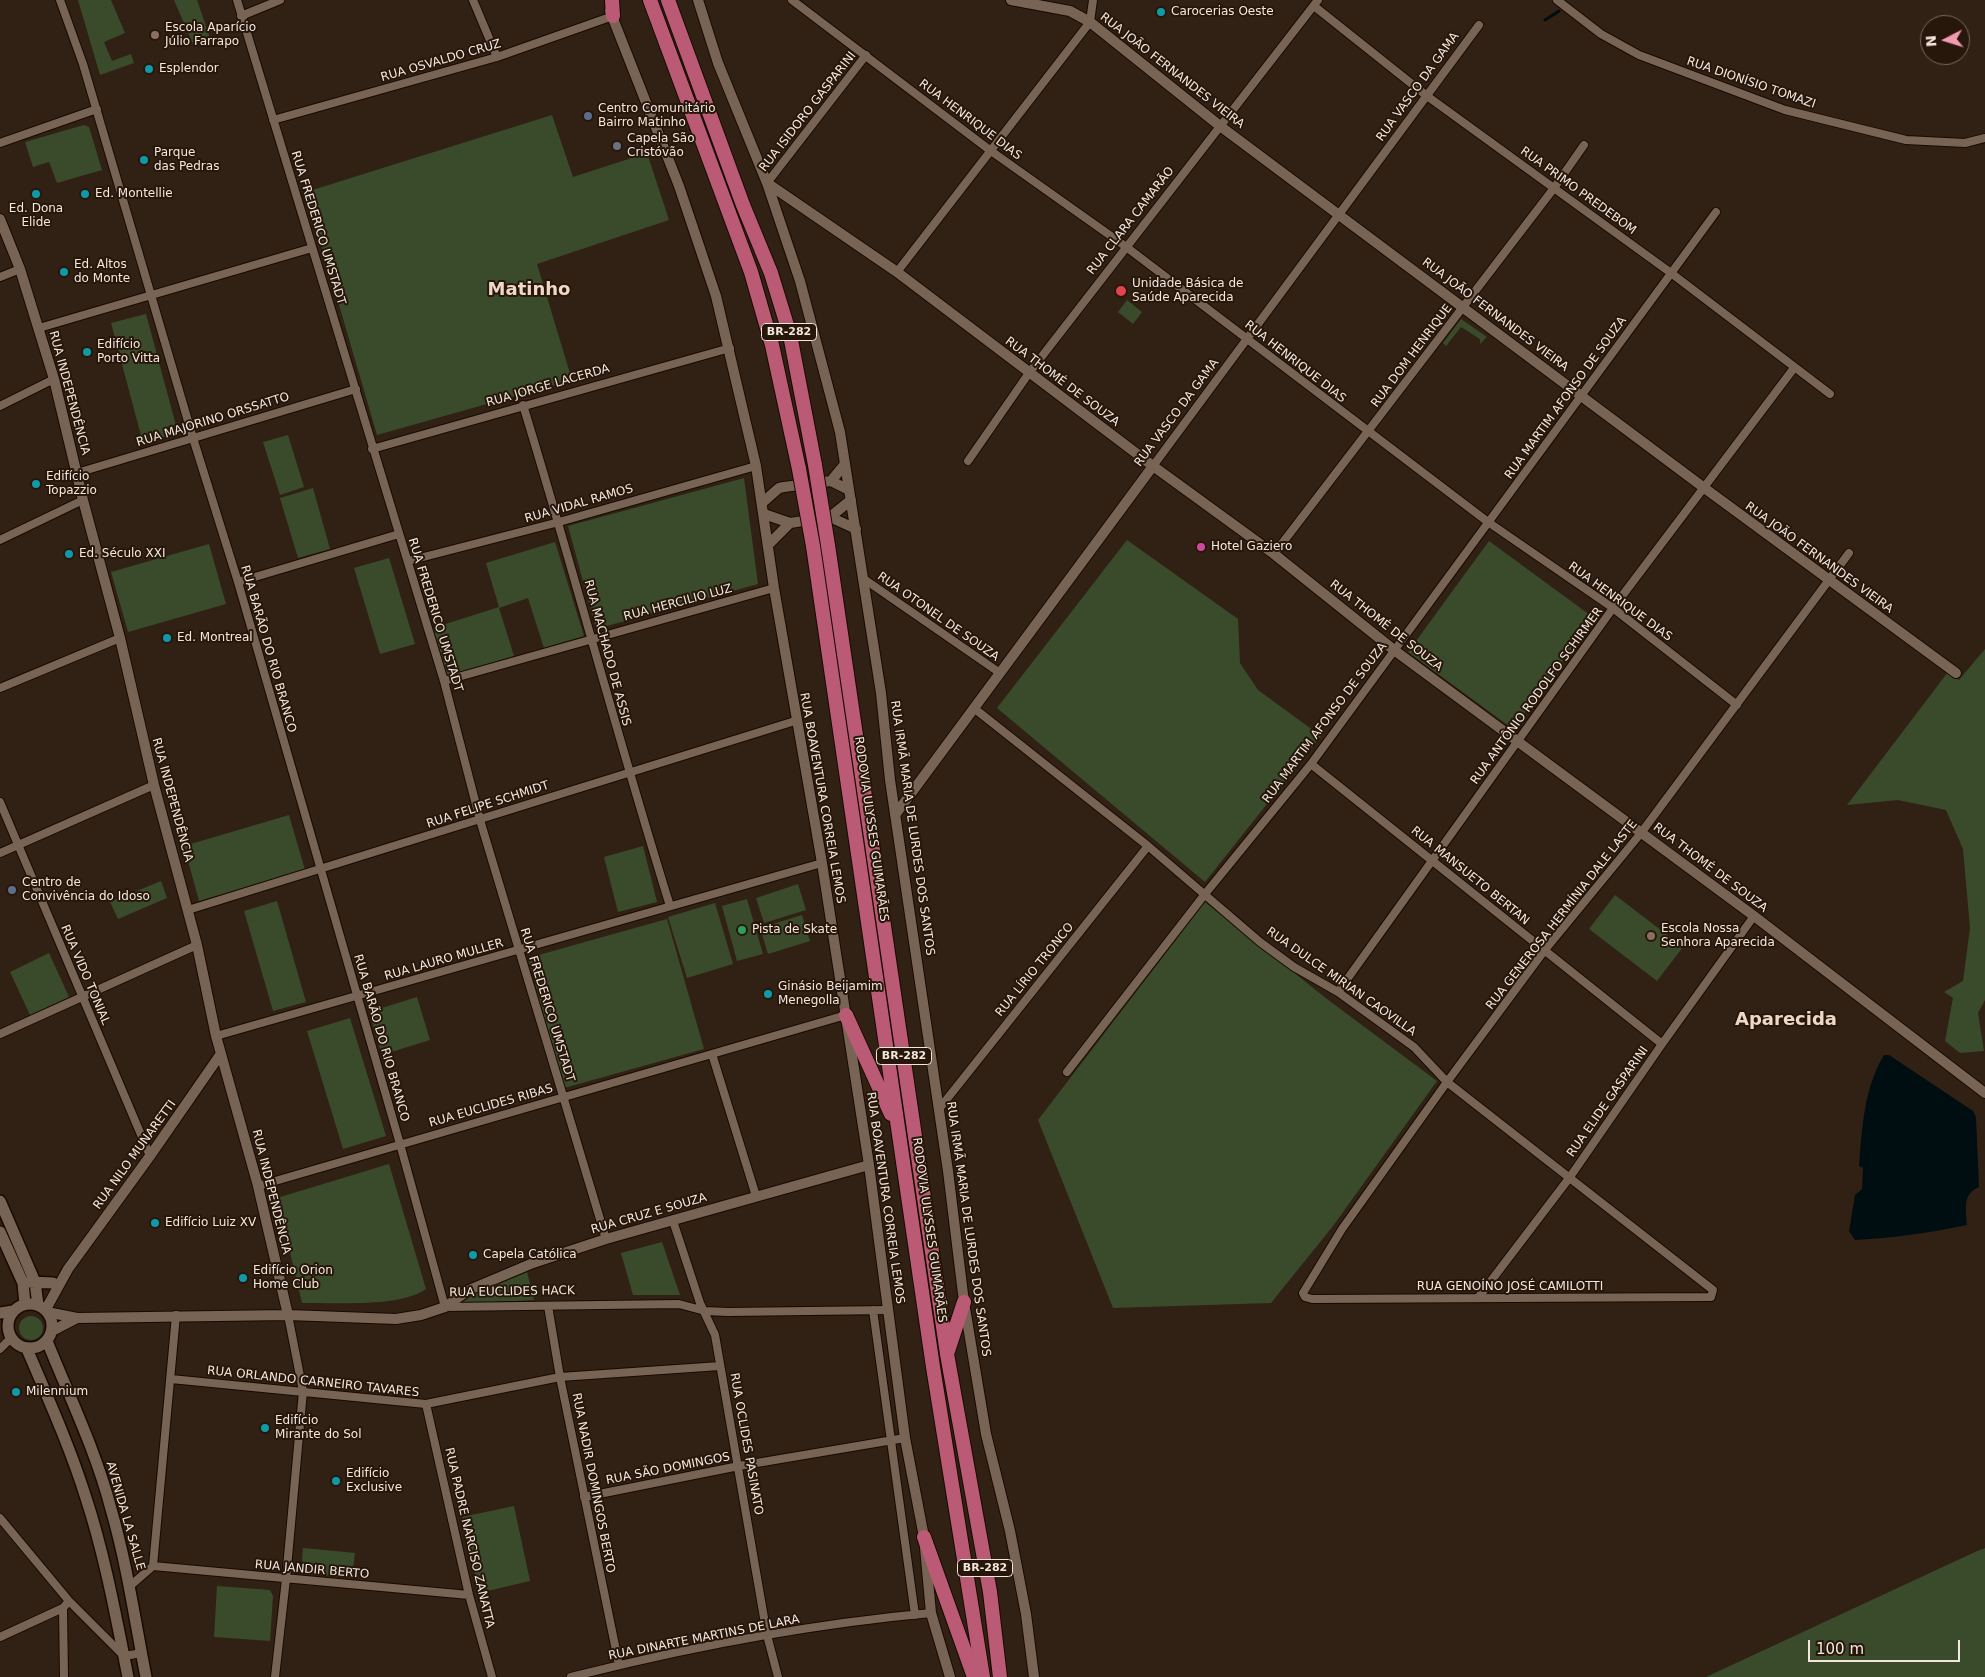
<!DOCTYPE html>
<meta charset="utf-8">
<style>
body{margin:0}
#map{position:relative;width:1985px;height:1677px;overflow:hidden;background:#312114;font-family:"DejaVu Sans",sans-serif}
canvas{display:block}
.north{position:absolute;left:1920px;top:15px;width:50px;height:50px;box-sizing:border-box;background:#27170a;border:1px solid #786a5f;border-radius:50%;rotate:265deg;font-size:14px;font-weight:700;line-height:20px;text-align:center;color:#f2e6de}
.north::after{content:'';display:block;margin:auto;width:18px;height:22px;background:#f29aaf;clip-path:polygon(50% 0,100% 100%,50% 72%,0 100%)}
.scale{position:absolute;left:1808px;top:1640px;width:152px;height:22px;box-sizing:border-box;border:2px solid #f2e6de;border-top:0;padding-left:6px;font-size:15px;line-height:18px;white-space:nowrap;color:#f2e6de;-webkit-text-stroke:4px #27170a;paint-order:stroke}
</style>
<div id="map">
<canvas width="1985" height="1677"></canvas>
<div class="north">N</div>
<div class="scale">100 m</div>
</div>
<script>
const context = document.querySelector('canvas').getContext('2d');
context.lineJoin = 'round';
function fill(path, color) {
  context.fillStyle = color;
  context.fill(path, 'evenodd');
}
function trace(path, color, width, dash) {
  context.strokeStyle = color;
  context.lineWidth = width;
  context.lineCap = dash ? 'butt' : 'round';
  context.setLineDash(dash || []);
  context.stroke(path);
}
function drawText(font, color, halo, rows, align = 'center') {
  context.font = font + ' "DejaVu Sans",sans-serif';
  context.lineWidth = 4;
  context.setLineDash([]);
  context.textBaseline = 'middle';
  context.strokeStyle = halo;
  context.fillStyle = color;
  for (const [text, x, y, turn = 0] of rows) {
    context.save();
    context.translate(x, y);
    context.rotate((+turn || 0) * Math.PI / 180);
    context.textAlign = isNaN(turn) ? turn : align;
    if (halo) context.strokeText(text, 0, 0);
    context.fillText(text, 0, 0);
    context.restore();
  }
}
const green = new Path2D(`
 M78,0H111L125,33L104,42L112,61L131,54L134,63L100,75Z
 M174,0H197L210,38L193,44Z
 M552,115L573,177L647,153L669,220L537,264L572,380L377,435L306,192Z
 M84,125L89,127L102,170L57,183L49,162L33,167L25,142Z
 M1127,300L1142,312L1133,324L1118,312Z
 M146,314L178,433L143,443L111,323Z
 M1461,319L1487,337L1480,344V339L1461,327L1446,346L1443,343Z
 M288,435L304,487L280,495L263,442Z
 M744,478L758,584L596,629L568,526Z
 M313,488L330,549L298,558L280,498Z
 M1127,540L1238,619L1240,663L1258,690L1321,736L1205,882L997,708Z
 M1489,541L1594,618L1513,729L1408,652Z
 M555,542L584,636L544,648L528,598L499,608L514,656L448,677L433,628L499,607L486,563Z
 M209,544L226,604L128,632L111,572Z
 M389,558L415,644L380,654L354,568Z
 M1985,649V1000L1978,1013L1984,1051L1960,1053L1945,1041L1953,998L1944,992L1963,981L1970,928L1963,849L1946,810L1898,800L1847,805L1948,672L1959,680Z
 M289,815L305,870L199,901L184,846Z
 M643,846L657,902L618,912L604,857Z
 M161,881L167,898L118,919L110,902Z
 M798,884L806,910L764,923L756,898Z
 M1615,895L1683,947L1657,981L1589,929Z
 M747,899L763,954L737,961L722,906Z
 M277,901L306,1002L273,1011L244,911Z
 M1205,902L1327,999L1437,1081L1333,1226L1271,1303L1113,1308L1038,1120Z
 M715,903L733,964L687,978L668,917Z
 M802,915L810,941L768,954L760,928Z
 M667,919L704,1049L564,1088L528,958Z
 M49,953L69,997L30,1015L10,972Z
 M417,997L430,1040L382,1055L369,1012Z
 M350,1018L386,1136L343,1149L307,1031Z
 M389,1164L426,1289C398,1308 337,1302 302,1303L277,1198Z
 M662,1242L680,1295H633L621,1253Z
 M527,1272L534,1300L450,1304Z
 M19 1328a12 12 0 1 1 24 0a12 12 0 1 1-24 0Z
 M514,1506L530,1581L479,1593L462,1517Z
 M303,1548L355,1553L352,1578L301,1573Z
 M1985,1548V1677H1706L1975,1552Z
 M217,1586L270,1590L273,1596L270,1641L214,1637Z`);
const water = new Path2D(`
 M1884,1055H1889L1973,1111L1976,1117L1979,1187C1962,1194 1966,1209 1967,1225C1929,1233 1893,1238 1855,1240L1849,1231L1855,1195L1862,1189L1863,1168L1859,1166C1862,1128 1864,1088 1884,1055Z`);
const stream = new Path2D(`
 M1545,20L1559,11`);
const minor = new Path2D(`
 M60,0L83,64L193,438L238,582L400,1144L445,1307L679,1304L705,1311L728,1312L889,1310
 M237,0L444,681L480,820L606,1239
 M473,0L497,57
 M792,0L991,151L1125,246L1488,522L1613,608L1737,705
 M1557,0L1601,34L1639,55L1785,110L1906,140L1965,143L1985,138
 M1314,6L1427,96L1671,273L1830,394
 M241,16L280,0
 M273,120L497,57L613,16
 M0,143L97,109
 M767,183L866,55
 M897,272L1090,22L1093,0
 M0,277L20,269
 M39,328L312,248
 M523,405C574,571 618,740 670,906
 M0,406L54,379
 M372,449L730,348
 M968,461L1029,373L1318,0
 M1153,466L1479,25
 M77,473L356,389
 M0,540L83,500
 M1274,554L1554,188L1584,145
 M408,561L559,522L756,466
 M864,579L1000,673
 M238,582L399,534
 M444,681L774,588
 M0,688L120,638
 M975,709L1148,846L1260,942L1294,967L1338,992L1414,1047L1447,1082L1713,1290L1711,1297L1312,1299L1305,1297L1303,1293L1342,1229L1447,1082L1544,951L1641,833L1849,553
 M1311,764L1662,1044
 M0,802L150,1156
 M0,853L154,785
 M188,910L795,721
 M1338,992L1613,608L1794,368
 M0,1034L197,945
 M216,1036L822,863
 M712,1054L756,1196
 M1067,1072L1205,894L1311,764L1716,212
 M939,1109L1148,846
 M258,1186L846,1015
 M673,1221L700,1303L715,1335L767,1635L778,1677
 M1478,1298L1570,1177L1662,1044L1754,916
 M548,1306L560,1377L619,1665
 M873,1310L915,1615
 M0,1349L11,1338
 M171,1379L426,1404L560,1377L720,1366
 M426,1404L469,1595L492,1677
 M584,1497L739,1466L905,1438
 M0,1518L69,1601L124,1656L142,1653
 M153,1566L469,1595
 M130,1586L153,1566L176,1315
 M63,1608L64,1677
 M0,1637L63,1608L69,1601
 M275,1677L286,1579L303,1391L288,1315
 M571,1677C689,1647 810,1624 931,1613`);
const tertiary = new Path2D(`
 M698,0L718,63L767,183L800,281L840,432L881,693L890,780L948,1171L964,1302L986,1434L1010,1531L1026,1614L1034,1677
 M1011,0L1070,11L1090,22L1220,126L1703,487L1956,673
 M610,11L679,186L716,296L756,466L774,588L822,863L869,1165L905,1438L924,1537L931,1613L950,1677
 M767,183L897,272L1153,466L1274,554L1394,650L1754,916L1985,1093
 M0,219L20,269L54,379L83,500L120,638L154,785L197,945L216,1036L258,1186L288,1315
 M831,481L845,464
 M762,503L779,488L784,487L831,481L849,490
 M764,514L790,523L830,517L851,500
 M830,517L856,529
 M768,545L790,523
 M895,815L1153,466
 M46,1309L68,1269L150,1156L220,1055
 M47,1312L77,1318L288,1315L396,1319L421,1315L445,1307L469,1290L533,1263L606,1239L869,1165
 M52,1331L77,1318`);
const secondary = new Path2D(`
 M0,1201L35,1282L38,1305
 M0,1232L23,1283L25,1304
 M30,1282L53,1283
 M8 1326a22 22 0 1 1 44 0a22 22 0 1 1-44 0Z
 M0,1313L13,1311
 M47,1341C69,1396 96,1451 111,1509C127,1564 135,1621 146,1677
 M27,1349C48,1398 70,1447 86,1498C105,1556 116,1617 128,1677`);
const trunk = new Path2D(`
 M612,0L613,16
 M650,0L751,272L772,345L799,469
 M668,0L743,205L771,273L790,335L815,465
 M828,545L947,1354L990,1592L1000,1677
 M813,546L933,1367L983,1677
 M846,1015L891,1114
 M948,1351L964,1302
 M924,1537L974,1677`);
const trunkBridge = new Path2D(`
 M815,465L828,545
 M799,469L813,546`);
const markers = [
 [1161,12,5,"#0f9aa8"],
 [155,35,5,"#8d6e63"],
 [149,69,5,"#0f9aa8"],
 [588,116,5,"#5c6f8a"],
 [617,146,5,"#6b7280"],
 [144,160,5,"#0f9aa8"],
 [36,194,5,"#0f9aa8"],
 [85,194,5,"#0f9aa8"],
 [64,272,5,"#0f9aa8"],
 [1121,291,6,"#e0444e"],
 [87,352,5,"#0f9aa8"],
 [36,484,5,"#0f9aa8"],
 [1201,547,5,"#d1479c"],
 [69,554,5,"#0f9aa8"],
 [167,638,5,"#0f9aa8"],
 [12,890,5,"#5c6f8a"],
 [742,930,5,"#2e9e5b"],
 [1651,936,5,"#8d6e63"],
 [768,994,5,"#0f9aa8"],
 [155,1223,5,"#0f9aa8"],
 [473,1255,5,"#0f9aa8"],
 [243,1278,5,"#0f9aa8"],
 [16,1392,5,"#0f9aa8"],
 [265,1428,5,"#0f9aa8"],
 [336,1481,5,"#0f9aa8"]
];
const shields = [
 [789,332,55],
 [904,1056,55],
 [985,1568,55]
];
const shieldNames = [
 ["BR-282",789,332],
 ["BR-282",904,1056],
 ["BR-282",985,1568]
];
const poiNames = [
 ["Carocerias Oeste",1171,12],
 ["Escola Aparício",165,28],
 ["Júlio Farrapo",165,42],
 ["Esplendor",159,69],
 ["Centro Comunitário",598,109],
 ["Bairro Matinho",598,123],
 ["Capela São",627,139],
 ["Cristóvão",627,153],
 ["Parque",154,153],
 ["das Pedras",154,167],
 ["Ed. Montellie",95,194],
 ["Ed. Dona",36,209,"center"],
 ["Elide",36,223,"center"],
 ["Ed. Altos",74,265],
 ["do Monte",74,279],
 ["Unidade Básica de",1132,284],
 ["Saúde Aparecida",1132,298],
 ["Edifício",97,345],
 ["Porto Vitta",97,359],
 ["Edifício",46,477],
 ["Topazzio",46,491],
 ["Hotel Gaziero",1211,547],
 ["Ed. Século XXI",79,554],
 ["Ed. Montreal",177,638],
 ["Centro de",22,883],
 ["Convivência do Idoso",22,897],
 ["Escola Nossa",1661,929],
 ["Senhora Aparecida",1661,943],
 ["Pista de Skate",752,930],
 ["Ginásio Beijamim",778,987],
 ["Menegolla",778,1001],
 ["Edifício Luiz XV",165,1223],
 ["Capela Católica",483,1255],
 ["Edifício Orion",253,1271],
 ["Home Club",253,1285],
 ["Milennium",26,1392],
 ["Edifício",275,1421],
 ["Mirante do Sol",275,1435],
 ["Edifício",346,1474],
 ["Exclusive",346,1488]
];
const streetNames = [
 ["RUA OSVALDO CRUZ",441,61,-16],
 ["RUA JOÃO FERNANDES VIEIRA",1172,71,38],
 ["RUA DIONÍSIO TOMAZI",1751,83,19],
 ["RUA VASCO DA GAMA",1418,87,-54],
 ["RUA ISIDORO GASPARINI",808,112,-52],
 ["RUA HENRIQUE DIAS",970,120,37],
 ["RUA PRIMO PREDEBOM",1578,191,36],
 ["RUA CLARA CAMARÃO",1131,221,-52],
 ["RUA FREDERICO UMSTADT",318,228,73],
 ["RUA JOÃO FERNANDES VIEIRA",1495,315,37],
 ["RUA DOM HENRIQUE",1412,356,-53],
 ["RUA HENRIQUE DIAS",1295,362,38],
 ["RUA THOMÉ DE SOUZA",1062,382,37],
 ["RUA JORGE LACERDA",548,386,-16],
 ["RUA INDEPENDÊNCIA",69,393,75],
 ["RUA MARTIM AFONSO DE SOUZA",1566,398,-54],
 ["RUA VASCO DA GAMA",1177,413,-53],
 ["RUA MAJORINO ORSSATTO",213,420,-17],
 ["RUA VIDAL RAMOS",579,504,-16],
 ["RUA JOÃO FERNANDES VIEIRA",1819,558,36],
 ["RUA HENRIQUE DIAS",1620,602,36],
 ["RUA HERCILIO LUZ",678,603,-15],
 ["RUA FREDERICO UMSTADT",435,615,73],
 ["RUA OTONEL DE SOUZA",938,617,35],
 ["RUA THOMÉ DE SOUZA",1386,626,38],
 ["RUA BARÃO DO RIO BRANCO",268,649,74],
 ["RUA MACHADO DE ASSIS",607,653,75],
 ["RUA ANTÔNIO RODOLFO SCHIRMER",1537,696,-54],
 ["RUA MARTIM AFONSO DE SOUZA",1325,723,-53],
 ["RUA BOAVENTURA CORREIA LEMOS",822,798,80],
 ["RUA INDEPENDÊNCIA",172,800,75],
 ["RUA FELIPE SCHMIDT",488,805,-18],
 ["RUA IRMÃ MARIA DE LURDES DOS SANTOS",912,828,82],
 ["RODOVIA ULYSSES GUIMARÃES",871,829,82],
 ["RUA THOMÉ DE SOUZA",1710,868,37],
 ["RUA MANSUETO BERTAN",1470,876,39],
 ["RUA GENEROSA HERMÍNIA DALE LASTE",1562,915,-52],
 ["RUA LAURO MULLER",444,960,-16],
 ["RUA LÍRIO TRONCO",1035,970,-51],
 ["RUA VIDO TONIAL",85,975,67],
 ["RUA DULCE MIRIAN CAOVILLA",1341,982,35],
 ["RUA FREDERICO UMSTADT",547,1005,73],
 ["RUA BARÃO DO RIO BRANCO",381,1038,74],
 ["RUA ELIDE GASPARINI",1608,1102,-55],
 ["RUA EUCLIDES RIBAS",491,1106,-16],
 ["RUA NILO MUNARETTI",135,1155,-54],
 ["RUA INDEPENDÊNCIA",271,1192,76],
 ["RUA BOAVENTURA CORREIA LEMOS",885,1198,82],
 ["RUA CRUZ E SOUZA",649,1214,-16],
 ["RUA IRMÃ MARIA DE LURDES DOS SANTOS",968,1229,82],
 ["RODOVIA ULYSSES GUIMARÃES",929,1230,82],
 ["RUA GENOÍNO JOSÉ CAMILOTTI",1510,1287],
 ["RUA EUCLIDES HACK",512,1292,-1],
 ["RUA ORLANDO CARNEIRO TAVARES",313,1382,6],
 ["RUA OCLIDES PASINATO",746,1444,80],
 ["RUA SÃO DOMINGOS",668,1469,-11],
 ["RUA NADIR DOMINGOS BERTO",593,1483,79],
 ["AVENIDA LA SALLE",125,1516,74],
 ["RUA PADRE NARCISO ZANATTA",469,1538,77],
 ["RUA JANDIR BERTO",312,1570,5],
 ["RUA DINARTE MARTINS DE LARA",704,1638,-11]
];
const districtNames = [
 ["Matinho",529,290],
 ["Aparecida",1786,1020]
];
fill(green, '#394b2b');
fill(water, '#000d11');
trace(stream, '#000d11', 3);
trace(minor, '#180a01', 10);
trace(tertiary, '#180a01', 12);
trace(secondary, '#180a01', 14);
trace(trunk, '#180a01', 16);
trace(minor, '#786455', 8);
trace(tertiary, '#786455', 10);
trace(secondary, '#786455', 11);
trace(trunk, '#bb5a75', 14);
trace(trunkBridge, '#180a01', 16, []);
trace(trunkBridge, '#bb5a75', 14);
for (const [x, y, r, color] of markers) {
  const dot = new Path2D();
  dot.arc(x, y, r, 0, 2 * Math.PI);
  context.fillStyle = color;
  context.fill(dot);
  trace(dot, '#27170a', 2);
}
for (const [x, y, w] of shields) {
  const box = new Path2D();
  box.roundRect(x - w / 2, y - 8.5, w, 17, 4);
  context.fillStyle = '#27170a';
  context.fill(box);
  trace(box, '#f2e6de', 1);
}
drawText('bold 11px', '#f2e6de', null, shieldNames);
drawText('12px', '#f2e6de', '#27170a', poiNames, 'left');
drawText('12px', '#f2e6de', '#27170a', streetNames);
drawText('bold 18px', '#efd8c7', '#27170a', districtNames);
</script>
